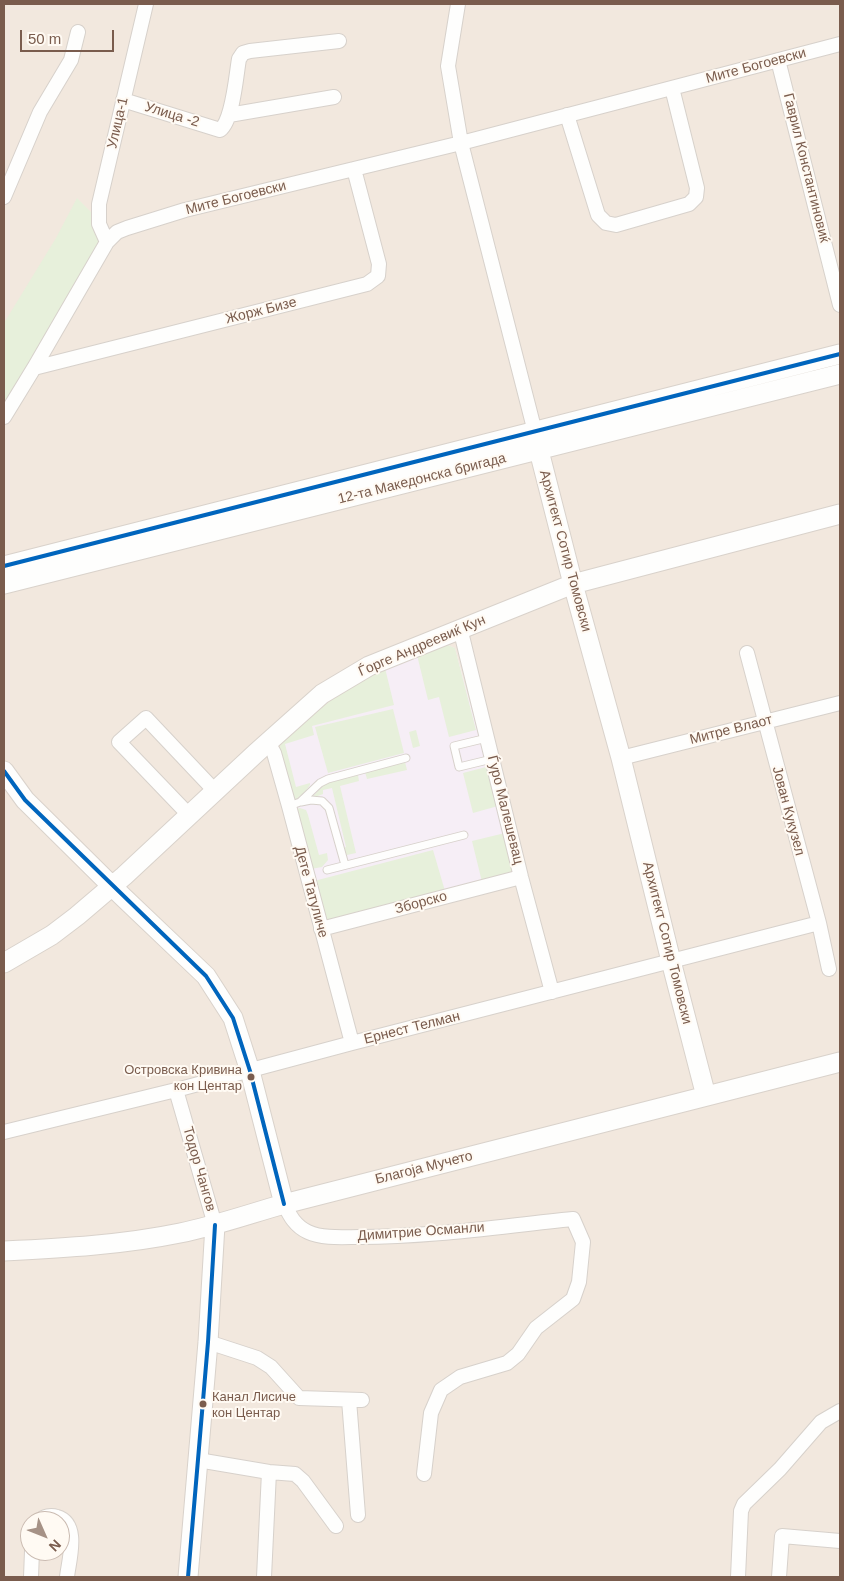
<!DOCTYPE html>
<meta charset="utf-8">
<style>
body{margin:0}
#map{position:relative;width:844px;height:1581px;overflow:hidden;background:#f9f5f0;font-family:Helvetica,sans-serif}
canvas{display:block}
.frame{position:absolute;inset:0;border:5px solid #7a5c4d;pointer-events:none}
.north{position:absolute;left:20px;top:1511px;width:50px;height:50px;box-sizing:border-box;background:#fffaf3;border:1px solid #cabbb1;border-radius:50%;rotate:134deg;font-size:14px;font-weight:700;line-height:20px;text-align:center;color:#7a5c4d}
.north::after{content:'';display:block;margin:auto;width:18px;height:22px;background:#a69286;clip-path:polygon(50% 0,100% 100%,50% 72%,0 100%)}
.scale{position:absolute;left:20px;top:30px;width:94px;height:22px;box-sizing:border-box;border:2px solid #7a5c4d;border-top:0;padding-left:6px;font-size:15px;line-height:18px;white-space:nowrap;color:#7a5c4d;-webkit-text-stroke:4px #fffaf3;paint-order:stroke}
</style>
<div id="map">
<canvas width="844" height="1581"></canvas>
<div class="frame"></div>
<div class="north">N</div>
<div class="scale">50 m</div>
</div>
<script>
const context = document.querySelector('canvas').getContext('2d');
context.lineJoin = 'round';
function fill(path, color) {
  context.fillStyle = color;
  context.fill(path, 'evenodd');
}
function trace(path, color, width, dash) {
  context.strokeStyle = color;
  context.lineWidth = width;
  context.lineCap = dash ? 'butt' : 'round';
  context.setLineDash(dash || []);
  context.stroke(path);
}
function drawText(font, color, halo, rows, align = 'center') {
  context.font = font + ' Helvetica,sans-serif';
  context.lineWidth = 4;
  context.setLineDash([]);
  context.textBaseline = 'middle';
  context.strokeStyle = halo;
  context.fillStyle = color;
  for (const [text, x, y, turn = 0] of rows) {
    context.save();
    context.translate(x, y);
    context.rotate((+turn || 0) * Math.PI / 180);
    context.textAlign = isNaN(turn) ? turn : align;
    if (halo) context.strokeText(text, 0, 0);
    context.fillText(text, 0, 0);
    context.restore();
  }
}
const residential = new Path2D(`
 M4,4H840V1577H4ZM30,1521H60V1551H30Z`);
const education = new Path2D(`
 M448,645L455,648L513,862L506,876L326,919L280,746L369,675Z`);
const green = new Path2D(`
 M77,198L93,214L100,244L45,338L4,405V323L56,238Z
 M448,645L455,648L476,730L449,737L439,697L428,700L417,655Z
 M385,668L394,705L312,726L314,735L285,744L296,787L310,783V785L305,792L293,802L279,750L281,742C314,714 345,685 385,668Z
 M393,709L404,753L328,773L315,727Z
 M416,730L420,746L413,748L409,732Z
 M405,762L407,770L367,779L365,772Z
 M486,767L498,806L473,813L463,773Z
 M358,775L359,781L340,786L356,853L347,855L338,850L346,847L332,788L323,790V794L310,799L326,783Z
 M300,808L306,810L308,815L319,855L327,853L328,860L322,867L311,869L295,809Z
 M505,833L512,870L506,876L482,882L472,841Z
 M433,850L445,891L330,921L326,919L314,881Z`);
const lane = new Path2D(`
 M487,738L454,746L459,767L492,759
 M301,802L311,800L322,801L329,808L345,865
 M289,806L300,802L320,783L328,779L406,758
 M327,870L464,835`);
const street = new Path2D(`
 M458,4L448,66L461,143L535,432
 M778,60L840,305
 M123,100L220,130C233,120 236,76 239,59L243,53L250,51L339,41
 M229,115L334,97
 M567,115L598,215L606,223L616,225L689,204L696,197L697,188L672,88
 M4,197L40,112L71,60L78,32
 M107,242L99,224V204L146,4
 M34,368L367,284L378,276L379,264L354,169
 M4,417L34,368L107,242L117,232L127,228L185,210L461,143L840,44
 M460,628L521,877L552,992
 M747,653L819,923L829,969
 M268,742L274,753L289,806L352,1043
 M621,758L840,703
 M189,815L119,742L146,718L215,791
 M321,929L521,877
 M176,1090L215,1225
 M4,1132L176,1090L352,1043L819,923
 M284,1204C290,1216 295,1226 308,1232C323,1239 344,1237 360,1237C432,1237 502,1226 573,1219L583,1242L579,1282L573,1299L536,1328L518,1354L507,1363L460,1377L441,1390L431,1413L424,1474
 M208,1342L257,1358L271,1367L299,1398L362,1400
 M349,1400L358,1515
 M198,1460L269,1472L295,1474L303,1481L336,1526
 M39,1521C44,1516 51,1515 57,1517C80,1524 69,1559 67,1577
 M31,1577L32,1551
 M264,1577L269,1472
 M738,1577L741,1511L744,1504L780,1469L821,1422L840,1411
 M779,1577L782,1536L840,1541`);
const secondary = new Path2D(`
 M536,439L573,584L621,758L671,961L706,1096
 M4,566L840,354
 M4,584L840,374
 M4,771L25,800L122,896L206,976L233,1018L250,1071L284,1204
 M4,963L52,935L77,916L124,876L256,753L322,694L369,666L573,584L840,514
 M4,1251C63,1248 122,1245 180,1233C215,1226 249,1214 284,1204L840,1062
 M188,1577L208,1342L215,1225`);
const bus1 = new Path2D(`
 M4,566L840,354
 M4,771L25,800L206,976L233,1018L250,1071L284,1204
 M188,1577L208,1342L215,1225`);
const markers = [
 [251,1077,4.5,"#7a5c4d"],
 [203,1404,4.5,"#7a5c4d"]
];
const busNames = [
 ["Островска Кривина",242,1070],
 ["кон Центар",242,1086],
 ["Канал Лисиче",212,1397,"left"],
 ["кон Центар",212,1413,"left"]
];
const streetNames = [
 ["Мите Богоевски",756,66,-15],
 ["Улица -2",172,115,17],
 ["Улица-1",118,123,-77],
 ["Гаврил Константиновиќ",806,168,76],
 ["Мите Богоевски",236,198,-14],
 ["Жорж Бизе",261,311,-14],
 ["12-та Македонска бригада",422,479,-14],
 ["Архитект Сотир Томовски",565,551,75],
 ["Ѓорге Андреевиќ Кун",422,646,-23],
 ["Митре Влаот",731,730,-14],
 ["Ѓуро Малешевац",505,810,76],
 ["Јован Кукузел",788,811,75],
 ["Дете Татуличе",311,892,75],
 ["Зборско",421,903,-15],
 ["Архитект Сотир Томовски",667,943,76],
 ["Ернест Телман",412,1028,-14],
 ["Благоја Мучето",424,1168,-14],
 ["Тодор Чангов",199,1169,74],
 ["Димитрие Османли",421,1232,-4]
];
fill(residential, '#f2e8de');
fill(education, '#f6eef6');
fill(green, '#e7f0db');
trace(lane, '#d7d1cb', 9);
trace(street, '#d7d1cb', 16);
trace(secondary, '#d9d2cb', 21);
trace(lane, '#fefefd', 7);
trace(street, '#fefefd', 14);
trace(secondary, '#fefefd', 19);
trace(bus1, '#0065bd', 4);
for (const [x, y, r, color] of markers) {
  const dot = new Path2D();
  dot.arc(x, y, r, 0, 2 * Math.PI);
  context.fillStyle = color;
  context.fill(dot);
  trace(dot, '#fffaf3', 2);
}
drawText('13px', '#7a5c4d', '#fffaf3', busNames, 'right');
drawText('14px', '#7a5c4d', '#fffaf3', streetNames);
</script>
